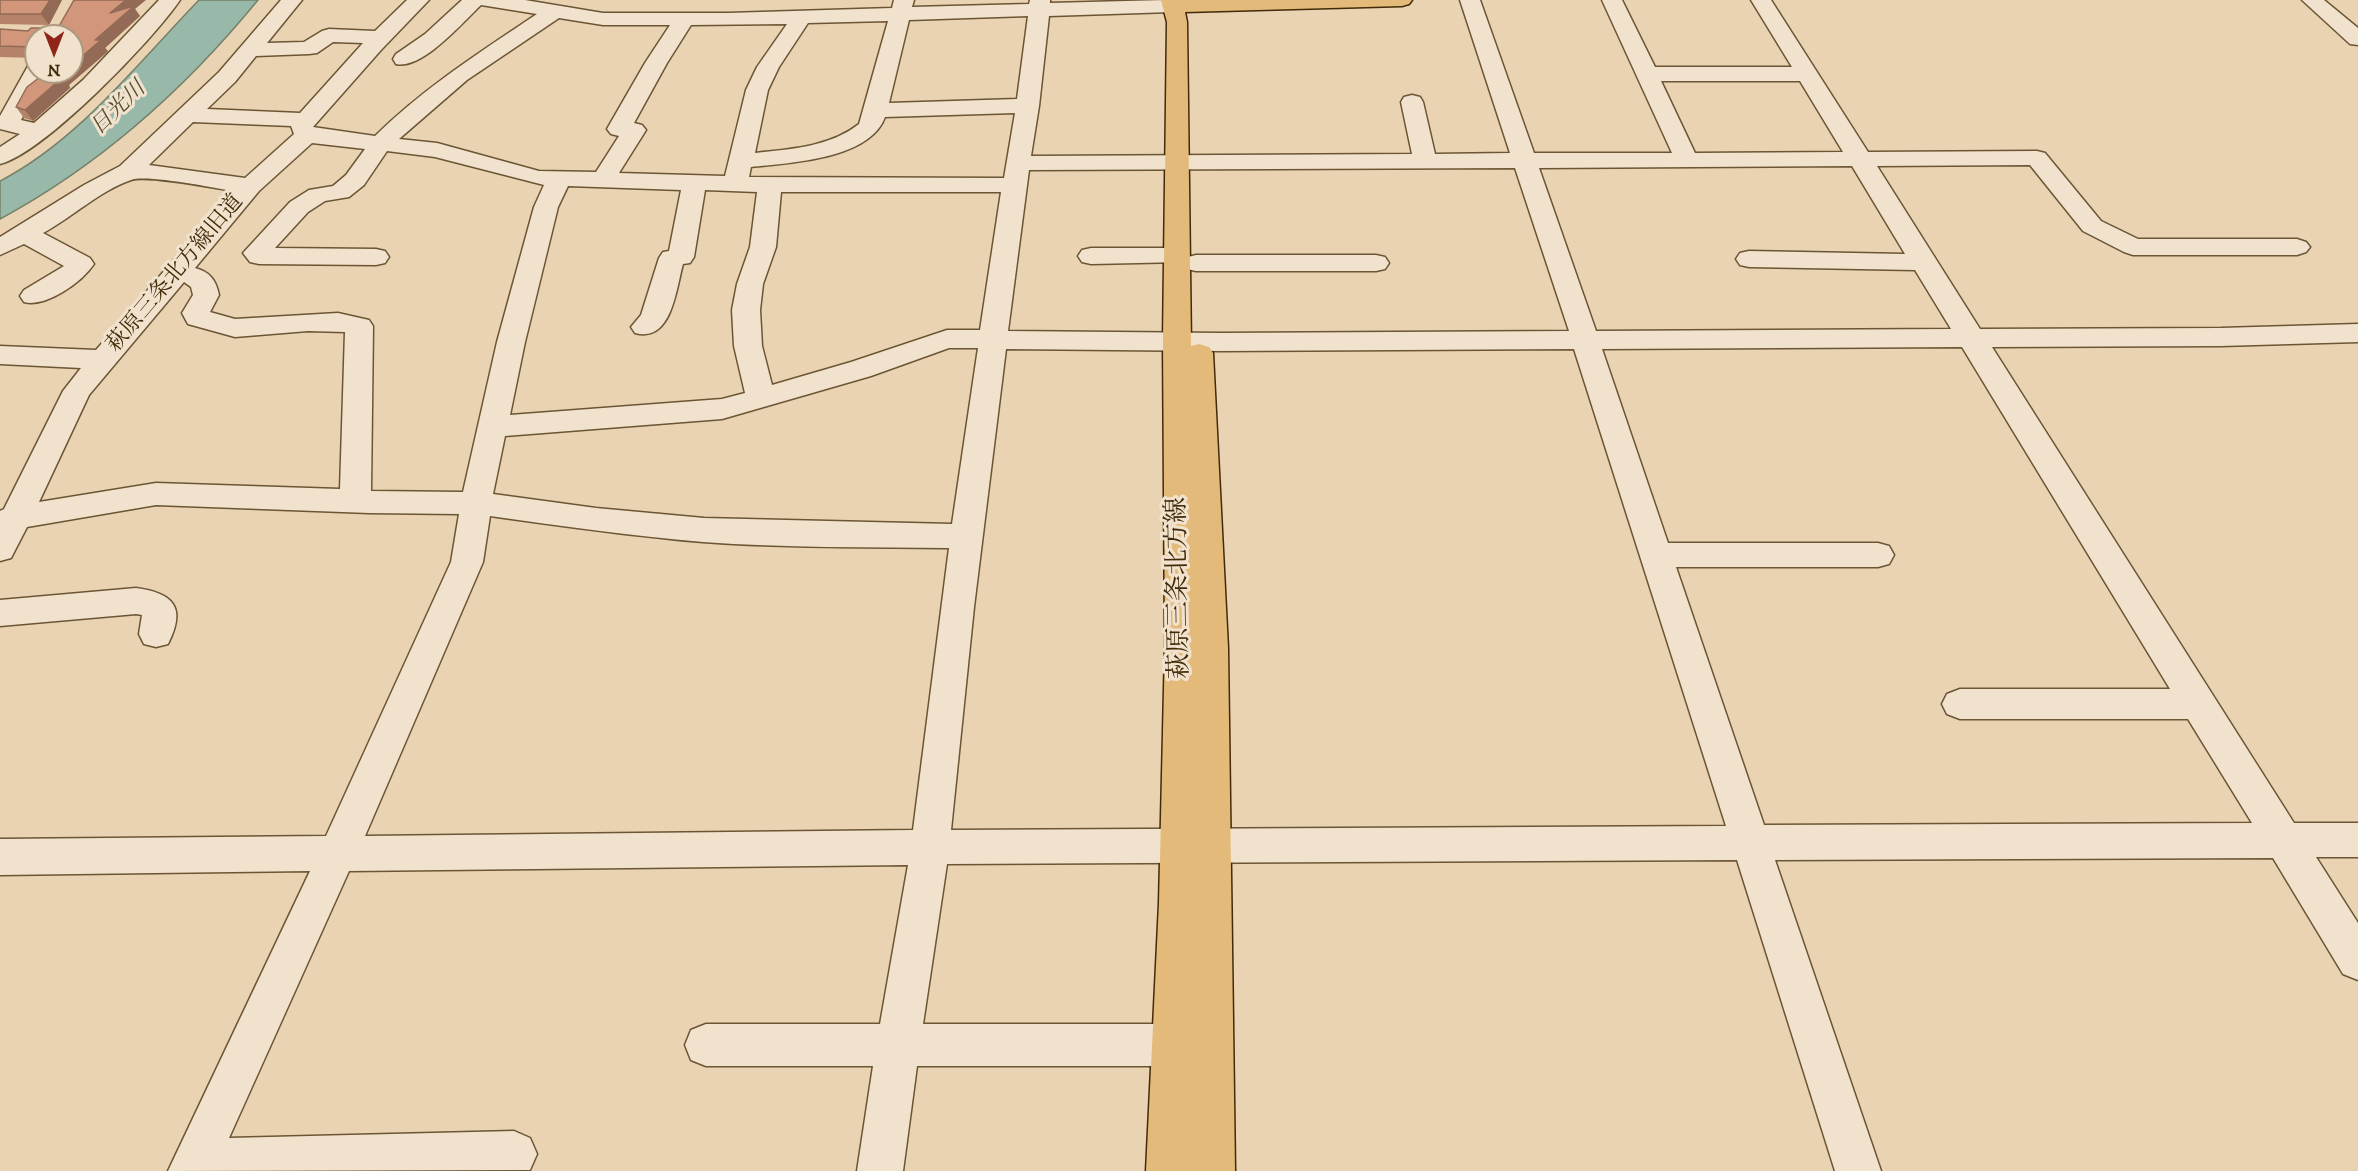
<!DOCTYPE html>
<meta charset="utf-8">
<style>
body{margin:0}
#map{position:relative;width:2358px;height:1171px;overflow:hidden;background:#e9d3b3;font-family:"IM FELL DW Pica",serif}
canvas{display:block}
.north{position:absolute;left:24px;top:24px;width:60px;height:60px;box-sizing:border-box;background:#f1e2ce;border:2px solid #ab997f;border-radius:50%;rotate:180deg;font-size:16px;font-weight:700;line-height:24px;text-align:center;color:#412b08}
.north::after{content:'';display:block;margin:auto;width:21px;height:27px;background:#8f2418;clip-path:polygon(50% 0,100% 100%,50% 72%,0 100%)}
</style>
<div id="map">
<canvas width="2358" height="1171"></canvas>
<div class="north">N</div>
</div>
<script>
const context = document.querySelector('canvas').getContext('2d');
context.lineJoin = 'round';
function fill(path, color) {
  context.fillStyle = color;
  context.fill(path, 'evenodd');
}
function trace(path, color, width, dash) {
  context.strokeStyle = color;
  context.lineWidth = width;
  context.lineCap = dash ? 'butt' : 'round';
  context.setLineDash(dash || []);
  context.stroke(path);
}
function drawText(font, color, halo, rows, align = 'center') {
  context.font = font + ' "IM FELL DW Pica","Noto Serif JP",serif';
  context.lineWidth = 6;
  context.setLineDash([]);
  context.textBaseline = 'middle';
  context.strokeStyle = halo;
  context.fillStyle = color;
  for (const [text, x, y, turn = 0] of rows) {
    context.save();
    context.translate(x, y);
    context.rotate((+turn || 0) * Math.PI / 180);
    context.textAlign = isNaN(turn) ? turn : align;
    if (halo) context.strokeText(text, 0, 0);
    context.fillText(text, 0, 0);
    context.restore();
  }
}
const water = new Path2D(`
 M199,0H258C186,88 100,165 0,219V181C78,141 139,62 199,0Z`);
const minor = new Path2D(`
 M159,0H180C153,40 44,153 0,164V147L20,134L0,129V116L28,66L36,64V72H46L21,120L34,123L83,80Z
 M281,0H302L267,43L304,42L322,31L329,29L375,31L407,0H429L381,50L313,127L375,136C424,88 480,52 537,14L481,5C463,22 422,70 396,64L393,59L396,54L425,34L462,0H525L603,13H728L892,8L894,0H914L912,7L1029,4L1030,0H1050V3L1166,0L1179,2L1182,6L1179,10L1172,12L1049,16L1039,106L1031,156L1412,154L1401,102L1404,97L1412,95L1420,97L1423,102L1435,154L1510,153L1460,0H1480L1534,153H1672L1602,0H1622L1655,67H1792L1751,0H1771L1868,152L2037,151L2045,153L2101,221L2138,239H2297L2306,242L2310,247L2306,252L2297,255H2133L2124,252L2083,231L2030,165L1877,166L1980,329L2221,328L2358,324V342L2221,346L1992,347L2294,823H2358V857H2316L2358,923V980L2343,974L2273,858L1775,860L1881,1171H1835L1737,860L947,864L923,1024H1174L1189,1030L1195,1045L1189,1060L1174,1066H917L903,1171H857L873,1066H706L691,1060L685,1045L691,1030L706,1024H880L908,865L349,871L229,1138L514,1131L530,1138L537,1154L530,1170L168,1171L310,871L0,875V839L326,836L451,562L459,514L369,513L156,505L27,527L11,558L0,561V511L4,509L63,391L81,368L0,364V346L96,350L233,191C214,188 146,174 131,180C99,191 73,217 43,233L90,258L94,264C82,282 46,308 24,302L20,296L24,290L64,266L24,244L0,255V237L84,185L120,166L219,72ZM1028,16L1017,99L889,103L909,20ZM559,18L603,25H670L645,63L607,129L611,134L619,136L596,172L539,171L437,143L399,139L467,80ZM888,21L859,124C830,147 790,149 755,153L768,90L779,67L808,23ZM787,24L757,67L746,90L725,176L619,173L646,130L642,125L634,123L667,63L691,25ZM333,42L363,43L300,113L207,109L235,82L256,56L309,54L317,53ZM1661,81H1800L1843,152L1695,153ZM1015,113L1004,178L749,177L751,167C790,163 870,159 885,117ZM193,122L291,126L294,134L245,178L149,165ZM312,143L365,149L346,175L333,186L309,190L290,202L243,253L250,262L259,264L376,265L385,263L389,257L385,251L376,249L275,248L308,212L325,201L349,197L364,185L387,151L435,157L544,185L534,207L497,342L463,492L371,491L373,326L369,320L338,313L235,319L210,312L219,295C216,280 210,272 195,268L259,191ZM1852,166L1905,254L1749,251L1740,253L1736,259L1740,265L1749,267L1915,270L1951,329L1596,331L1539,168ZM1515,168L1569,331L1221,333L1008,331L1029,170ZM568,186L681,190L669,251L663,252L659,258L641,315L631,327L635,333C672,343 676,289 683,264L690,263L694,257L705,190L757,192L750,247L737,284L732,310L734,346L745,393L722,399L510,415L525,342L558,207ZM781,192H1001L980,330H947L851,362L772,385L762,346L760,310L763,284L776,247ZM184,282L191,287L193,295L182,313L188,324L235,337L308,331L345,332L340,489L156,483L39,502L89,395ZM1962,347L2170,689H1960L1947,694L1942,704L1947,714L1960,719H2188L2252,823L1764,825L1676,567H1878L1889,564L1894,555L1889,546L1878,543H1668L1602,349ZM949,348H978L952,524L704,518L596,508L493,494L505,436L722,419L871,376ZM1006,349L1221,351L1574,349L1726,826L951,830L974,607ZM490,516C561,526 631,536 703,542C784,548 867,547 949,548L913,830L365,836L483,562Z
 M2302,0H2324L2358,28V45L2350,44Z
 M1091,248H1176L1185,250L1188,257L1196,255H1376L1385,257L1389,263L1385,269L1376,271H1196L1187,269L1184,262L1091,264L1082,262L1078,256L1082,250Z
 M136,588C173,593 187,607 168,644L156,647L144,644L139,634L142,615L136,614L0,626V600Z`);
const major = new Path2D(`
 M1161,0H1412L1409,4L1402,6L1185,12L1187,22L1191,346L1199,344L1209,347L1213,353L1228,648L1235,1171H1146L1159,903L1165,646L1163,340L1167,22Z`);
const wall = new Path2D(`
 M0,0H62L49,25L0,24Z
 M135,9L140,16L105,48L108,51L105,54L69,85L70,88L33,121L24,118L16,107L37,79L34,74L72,36H36V58L0,57V29L28,31L58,28Z`);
const shadedWall = new Path2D(`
 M50,0H62L49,25L41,14Z
 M126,0H146L135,9L140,16L105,48L108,51L105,54L69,85L70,88L33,121L25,110L62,78L60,75L64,72H72V65L95,40L110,13Z`);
const building = new Path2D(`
 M0,0H50L41,14H0Z
 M74,0H126L110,13L134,6L95,40H101L72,65V36H36V47L0,46V29L28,31L31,28H58Z
 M36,70V72H64L60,75L34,74Z
 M40,77H63L25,110L16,107L27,87Z`);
const farWaternames = [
 ["日光川",119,109,-44]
];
const farStreetnames = [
 ["萩原三条北方線旧道",176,274,-50]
];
const streetNames = [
 ["萩原三条北方線",1180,588,-91]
];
fill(water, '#98b8a9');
trace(water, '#758069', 1.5);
trace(minor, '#6b5533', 3);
trace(major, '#412b08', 3);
fill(minor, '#f1e2ce');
fill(major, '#e4ba7a');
fill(wall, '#b5826a');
fill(shadedWall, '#936a56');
fill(building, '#d2977b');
trace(building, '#936a56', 1.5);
drawText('italic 22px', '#574e30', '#f1e2ce', farWaternames);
drawText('22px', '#412b08', '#f1e2ce', farStreetnames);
drawText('26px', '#412b08', '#f1e2ce', streetNames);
</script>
